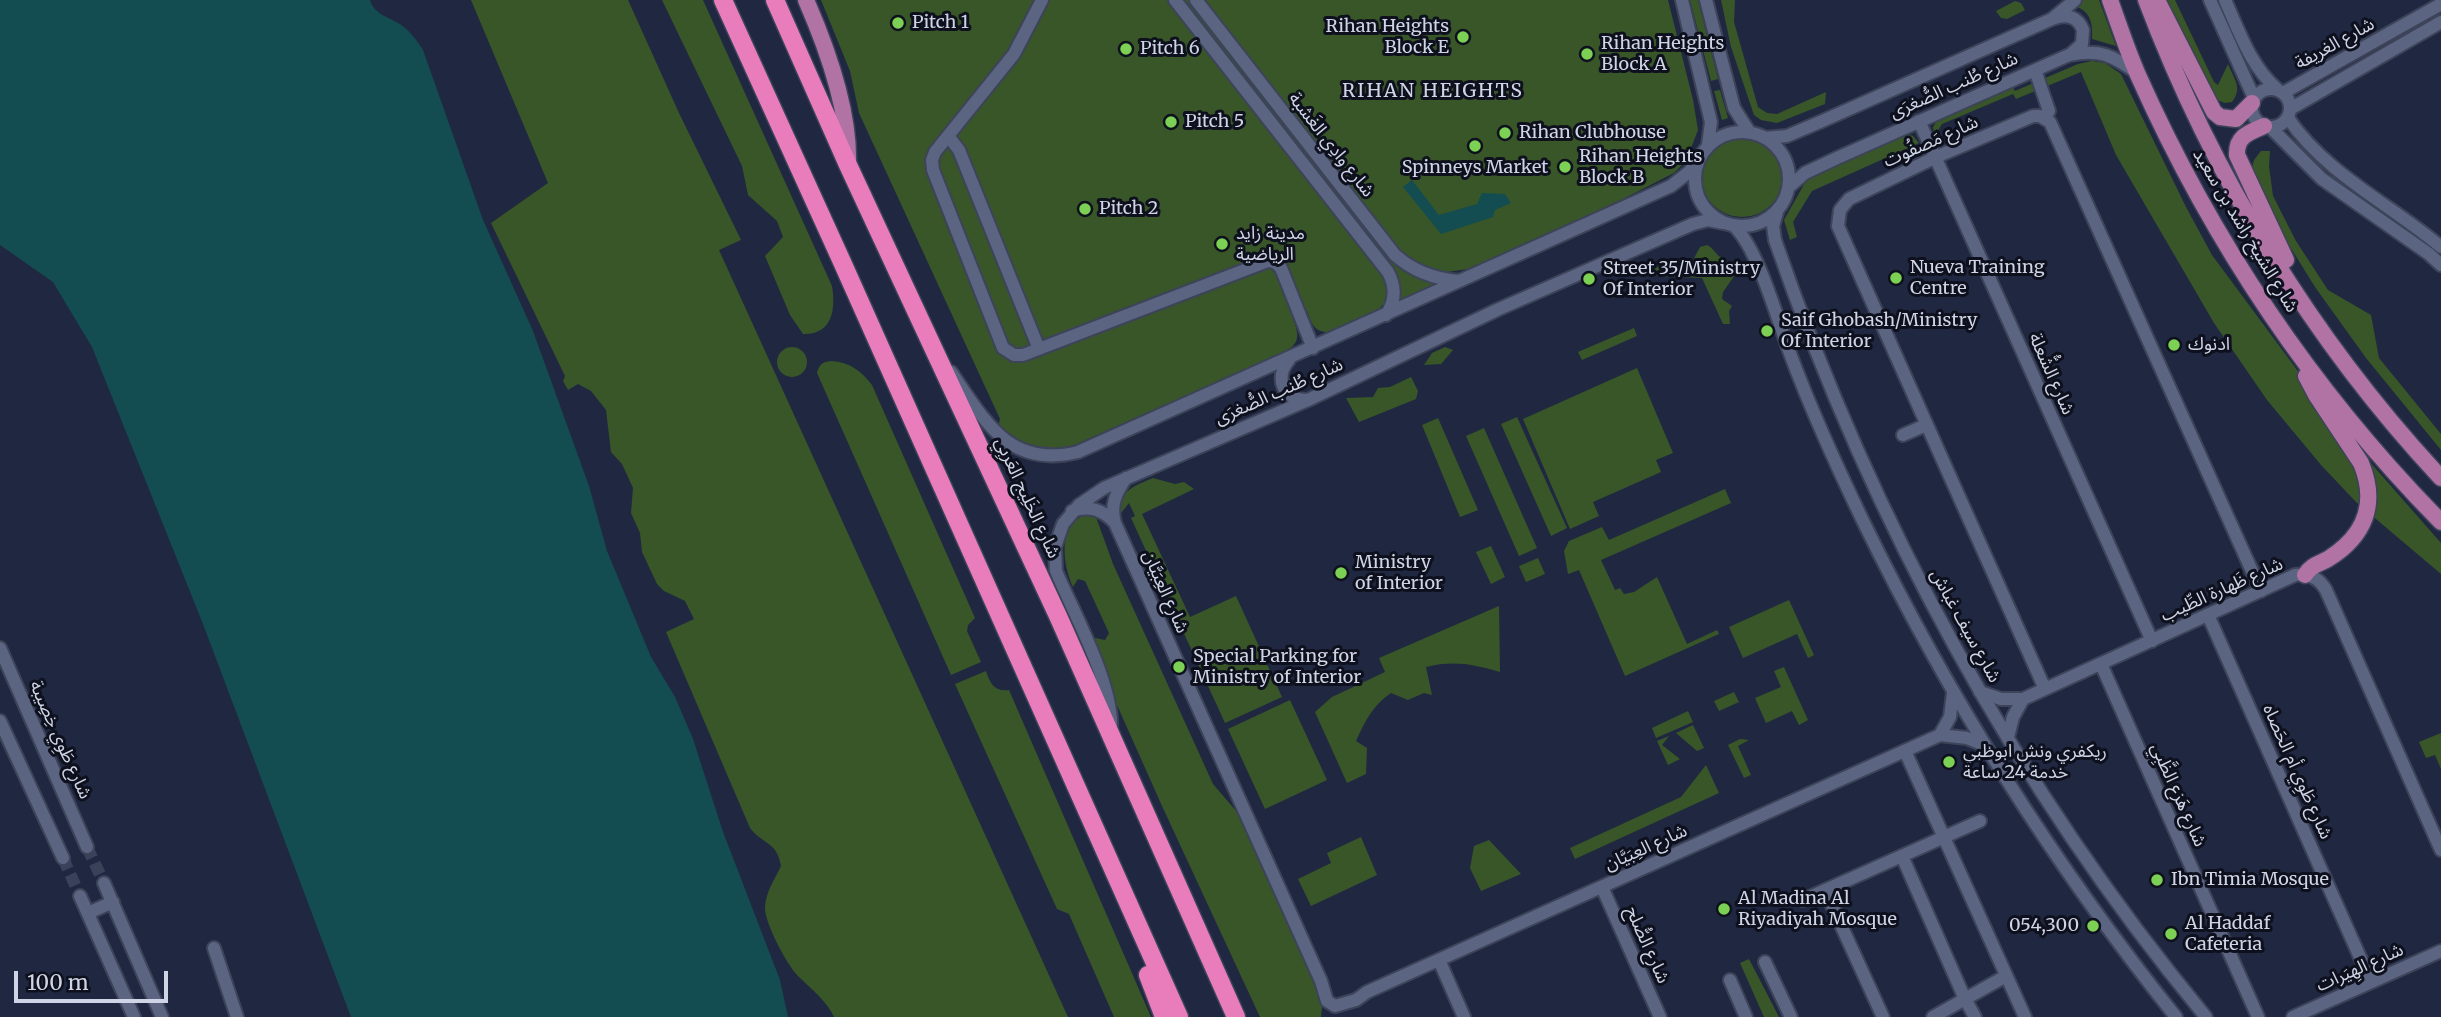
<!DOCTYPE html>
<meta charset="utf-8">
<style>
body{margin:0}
#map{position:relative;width:2441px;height:1017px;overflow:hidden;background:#202841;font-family:Merriweather,serif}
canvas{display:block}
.scale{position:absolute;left:14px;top:971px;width:154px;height:32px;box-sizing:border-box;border:4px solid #cfd5e6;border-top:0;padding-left:9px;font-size:21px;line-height:24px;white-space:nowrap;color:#cfd5e6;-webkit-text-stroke:5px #0e111d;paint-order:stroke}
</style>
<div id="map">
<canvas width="2441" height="1017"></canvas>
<div class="scale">100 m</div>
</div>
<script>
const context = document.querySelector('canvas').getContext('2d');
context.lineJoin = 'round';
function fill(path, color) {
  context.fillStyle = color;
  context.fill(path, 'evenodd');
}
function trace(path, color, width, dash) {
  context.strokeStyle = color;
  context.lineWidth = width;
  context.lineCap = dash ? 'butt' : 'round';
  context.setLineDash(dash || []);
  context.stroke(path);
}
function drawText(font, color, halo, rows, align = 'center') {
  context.font = font + ' Merriweather,"Noto Sans Arabic",serif';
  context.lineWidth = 6;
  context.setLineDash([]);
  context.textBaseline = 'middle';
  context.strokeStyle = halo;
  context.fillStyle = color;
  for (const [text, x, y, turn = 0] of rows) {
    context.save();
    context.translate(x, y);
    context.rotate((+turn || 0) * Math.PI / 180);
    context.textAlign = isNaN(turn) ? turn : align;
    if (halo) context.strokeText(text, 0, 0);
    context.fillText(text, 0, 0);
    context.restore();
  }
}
const green = new Path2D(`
 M471,0H628L679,113L741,240L719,250L1068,1017H834C827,1001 810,988 798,976C787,965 764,922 765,907C766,891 775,879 781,866C777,841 763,845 750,828L666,632L694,619L685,601L664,591L657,584L642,552L640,533L631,513L633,488L622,464L611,452L606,410L591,391L578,384L568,390L563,381L565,376L491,223L548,183Z
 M662,0H703L832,286C836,310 832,335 803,334L790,315L765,256L783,237L777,221L748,195L742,166Z
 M821,0H1668L1693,100L1698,130L1686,161L1674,173L1621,200L1468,269L1447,272L1429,269L1439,282L1399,300L1400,288H1388V299L1379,309L1329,332C1314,333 1311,322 1307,311L1293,316C1296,330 1303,340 1288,350L1070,447C1035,455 1025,447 998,428L1000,419L859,113L850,71Z
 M1690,0H1698L1718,79L1711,81Z
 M1721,0H1735L1734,22L1758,107L1767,113L1777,114L1826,92L1825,104L1777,123L1761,120L1754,115L1731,47Z
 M2080,0H2099L2116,46L2092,39C2093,25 2091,12 2077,7Z
 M2165,0H2175L2214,82L2218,85L2228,64C2234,79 2243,88 2232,102L2225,103L2212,98Z
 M2015,1L2021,3L2025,10L2007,19L2001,18L1996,11Z
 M2092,61L2105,63L2121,74L2186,207L2212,255L2340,428L2441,543V574L2357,503L2321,465L2267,400L2214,323L2116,155L2081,72L2016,99L2013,94L1942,124L1937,132H1934L1933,127L1938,119L2013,87L2015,91L2078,64Z
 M1720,90L1728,118L1722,120L1714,91Z
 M1906,134L1913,136L1919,143L1812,191L1793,222L1797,237L1790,240L1784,220L1807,179Z
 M1701 176a41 41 0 1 1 82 0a41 41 0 1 1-82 0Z
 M2261,151H2270L2269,166L2273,196L2296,241L2328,290L2371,315L2379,358L2441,434V450L2366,358L2315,287L2279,229L2251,171L2254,160Z
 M1707,245C1713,248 1715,253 1720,257C1728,264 1733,260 1737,272L1723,292L1722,299L1732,306L1729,311L1730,324H1723L1702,278L1657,276L1652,272L1658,266L1680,259L1688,264L1692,262L1700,247Z
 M1634,328L1637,336L1582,360L1578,352Z
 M1445,347L1453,350L1441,364L1424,365L1432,353Z
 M777 362a15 15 0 1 1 30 0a15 15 0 1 1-30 0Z
 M831,361C850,362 861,371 872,385L975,618L968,625L967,631L981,662L951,675L817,373C819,364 823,362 831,361Z
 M1637,368L1673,453L1656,460L1661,472L1593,502L1599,516L1570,529L1523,419Z
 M1411,377L1418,391L1416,399L1359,422L1346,398L1373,397L1378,388L1390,387Z
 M1517,417L1567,528L1551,536L1501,424Z
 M1438,418L1478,510L1460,517L1422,425Z
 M1484,428L1537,548L1519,556L1466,436Z
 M1153,478L1175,484L1184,482L1194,489L1142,514L1190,617L1236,596L1282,697L1225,723L1131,518L1135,516L1129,503L1121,513C1116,491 1137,485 1153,478Z
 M1725,489L1731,503L1601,560L1615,590L1620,588L1624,594L1634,592L1657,577L1687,644L1717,630L1719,634L1625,676L1579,570L1568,574L1564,551L1569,541L1602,527L1609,540Z
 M1089,513L1096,517L1113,564L1213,784L1237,812L1323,997L1321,1017H1260L1162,806L1096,658L1095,638L1105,640L1109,633L1085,581L1078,579L1073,587C1062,563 1057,523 1089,513Z
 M1491,546L1505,577L1491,584L1476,552Z
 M1538,558L1545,574L1526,582L1519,566Z
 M1789,600L1814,655L1808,658L1797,634L1743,658L1729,627Z
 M1499,606L1500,672C1474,664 1452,660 1426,667L1432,695L1424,693L1408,700L1391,693C1373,705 1365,721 1356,741L1367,748L1366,774L1347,783L1315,712L1332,697L1385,672L1379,658Z
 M1784,667L1808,720L1799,725L1792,711L1766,723L1755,698L1781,687L1774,671Z
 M986,671C990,683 994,692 1009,690L1151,1017H1114L1069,914L1057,909L955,684Z
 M1734,692L1739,702L1719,711L1714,701Z
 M1290,700L1327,780L1265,809L1228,729Z
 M1688,711L1693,722L1656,738L1652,728Z
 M1693,725L1704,748L1697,751L1676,733Z
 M2441,733V769L2435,755L2426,758L2419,742Z
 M1669,736L1662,745L1680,759L1668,765L1657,741Z
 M1740,739L1749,740L1738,746L1751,775L1744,778L1728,745Z
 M1706,765L1719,793L1575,859L1570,848L1681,797Z
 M1361,837L1377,875L1311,906L1298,879L1331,863L1327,853Z
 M1489,840L1521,874L1481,891L1470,868L1474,846Z
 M1749,959L1779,1017H1764L1740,963Z`);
const water = new Path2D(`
 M0,0H370C375,17 393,17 405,28C412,34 418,42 423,50L483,220L533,331L589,486L607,551L651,657L675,697L693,739L723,832L780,980L788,1017H351L203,624L92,347L53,282L0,245Z
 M1412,180L1439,215L1477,204L1482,193L1505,194L1511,203L1495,210L1493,217L1441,234L1403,187Z`);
const minorTunnel = new Path2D(`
 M87,847L104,883
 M63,858L80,896`);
const minor = new Path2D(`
 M1042,0L1014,54L935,152L932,160L933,170L1003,348L1014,355H1023L1268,261L1275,262L1281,268L1313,348
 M1175,0L1388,272C1396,287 1396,301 1386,315
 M1196,0L1395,255C1414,272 1435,279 1459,281
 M1682,0L1711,122L1708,145
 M1706,0L1734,108L1750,133
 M2210,0L2254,98
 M2225,0C2239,31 2251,67 2277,89
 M2055,18C2068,14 2078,17 2083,30L2082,44L2070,55
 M2035,70L2049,111L2045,118
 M2252 108a19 19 0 1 1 38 0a19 19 0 1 1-38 0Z
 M2283,93L2441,4
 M2290,109L2441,22
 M2288,118C2326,174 2390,204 2441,247
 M1919,121L2152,641
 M2270,127L2322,179L2429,254L2441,265
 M1695 179a47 47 0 1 1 94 0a47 47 0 1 1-94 0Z
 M948,136L959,150L1039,349
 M1765,138L1787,136L1820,122L2052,19L2075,0
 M1789,187L1805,173L1837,158L2069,55C2100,49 2112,55 2137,73
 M1777,212L1773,226L1775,240C1872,521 2016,788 2206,1017
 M1734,226C1759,250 1778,322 1791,356C1812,412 1837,467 1863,521C1949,698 2053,864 2176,1017
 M1289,360C1274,377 1283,400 1306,400
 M951,372C985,421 1009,469 1078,452L1671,186L1689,172L1699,159
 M1903,435L1926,425
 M1126,478C1116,493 1110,505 1115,523L1321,981L1327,1001L1335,1006L1356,1000L1367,992L1940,735L1967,738L1984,745
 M1072,511C1090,505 1103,510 1115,523
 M2208,615L2371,982
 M0,648L87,847
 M2101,664L2258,1017
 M2045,689L1838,226L1840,210L1849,199L1936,157L2033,116H2040L2050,122L2261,591
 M1980,692L2001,699H2023L2295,575C2309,573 2319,578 2326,590L2441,850
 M0,721L63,858
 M1111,730C1114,685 1074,614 1056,571L1055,547L1063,524L1079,505L1104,488L1308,400L1499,309L1693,224L1708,220L1723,223
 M1940,735L1950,717L1953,693
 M2008,737L2013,717L2023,699
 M1905,751L2025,1017
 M1902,856L1965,999L1975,1017
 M104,883L162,1017
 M1602,887L1660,1017
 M1825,890L1883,1017
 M80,896L134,1017
 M1803,900L1980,821
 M88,913L113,902
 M214,948L237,1017
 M1439,960L1464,1017
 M1765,962L1791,1017
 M1730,980L1746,1017
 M1933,1017L2006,976
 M2293,1017L2441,951`);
const major = new Path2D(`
 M806,0C827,48 850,112 848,165
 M2110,0C2119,25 2127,50 2138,75C2212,241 2314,393 2441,522
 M2146,0C2212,175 2313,341 2441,478
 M2157,0L2214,112L2220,117L2236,119L2252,103
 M2264,126C2250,132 2236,136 2237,155L2286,260
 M2305,575C2311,565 2319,564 2328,559C2365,536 2378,504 2361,463L2316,395L2306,376`);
const highway = new Path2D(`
 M723,0L843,264L1179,1017
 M775,0L848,165L1058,616L1236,1017
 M1148,975L1164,1017`);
const markers = [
 [898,23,7,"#7cd155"],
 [1463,37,7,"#7cd155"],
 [1126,49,7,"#7cd155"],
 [1587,54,7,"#7cd155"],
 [1171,122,7,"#7cd155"],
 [1505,133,7,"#7cd155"],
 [1475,146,7,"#7cd155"],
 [1565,167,7,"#7cd155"],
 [1085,209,7,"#7cd155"],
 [1222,244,7,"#7cd155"],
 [1896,278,7,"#7cd155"],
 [1589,279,7,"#7cd155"],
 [1767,331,7,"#7cd155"],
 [2174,345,7,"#7cd155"],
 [1341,573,7,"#7cd155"],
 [1179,667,7,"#7cd155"],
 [1949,762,7,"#7cd155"],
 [2157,880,7,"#7cd155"],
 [1724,909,7,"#7cd155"],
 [2093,926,7,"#7cd155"],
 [2171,934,7,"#7cd155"]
];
const poiNames = [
 ["Pitch 1",912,23],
 ["Rihan Heights",1449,27,"right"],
 ["Block E",1449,48,"right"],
 ["Rihan Heights",1601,44],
 ["Block A",1601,65],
 ["Pitch 6",1140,49],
 ["Pitch 5",1185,122],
 ["Rihan Clubhouse",1519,133],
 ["Rihan Heights",1579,157],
 ["Block B",1579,178],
 ["Spinneys Market",1475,168,"center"],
 ["Pitch 2",1099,209],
 ["مدينة زايد",1236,234],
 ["الرياضية",1236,255],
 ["Nueva Training",1910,268],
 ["Centre",1910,289],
 ["Street 35/Ministry",1603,269],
 ["Of Interior",1603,290],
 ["Saif Ghobash/Ministry",1781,321],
 ["Of Interior",1781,342],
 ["ادنوك",2188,345],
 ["Ministry",1355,563],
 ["of Interior",1355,584],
 ["Special Parking for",1193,657],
 ["Ministry of Interior",1193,678],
 ["ريكفري ونش ابوظبي",1963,752],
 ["خدمة 24 ساعة",1963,773],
 ["Ibn Timia Mosque",2171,880],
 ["Al Madina Al",1738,899],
 ["Riyadiyah Mosque",1738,920],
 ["Al Haddaf",2185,924],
 ["Cafeteria",2185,945],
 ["054,300",2079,926,"right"]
];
const streetNames = [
 ["شارع الغريفة",2335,44,-29],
 ["شارع طُنب الصُّغرَى",1954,86,-24],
 ["شارع مَصفُوت",1931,142,-24],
 ["شارع وادِي الغَشبة",1331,145,52],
 ["شارع الشيخ راشد بن سعيد",2245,231,59],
 ["شارع الشُّعلة",2051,374,66],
 ["شارع طُنب الصُّغرَى",1279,392,-24],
 ["شارع الخَلِيج العَربِي",1027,498,65],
 ["شارع ظَهارة الطِّيب",2222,590,-24],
 ["شارع العِبَيَّان",1165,592,66],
 ["شارع سيف غباش",1965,626,61],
 ["شارع طَوِي خِصِيبة",60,740,66],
 ["شارع طَوِي أم الحَصاه",2297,772,66],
 ["شارع هَزع الظَّبِي",2178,795,66],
 ["شارع العِبَيَّان",1646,848,-24],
 ["شارع الصُّلح",1647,945,66],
 ["شارع الهِيَرات",2360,968,-24]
];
const neighbourhoodNames = [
 ["RIHAN HEIGHTS",1433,92]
];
fill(green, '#385628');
fill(water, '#134d51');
trace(minorTunnel, '#3a425a', 12, [12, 6]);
trace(minor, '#3d4359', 16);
trace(major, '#3d4359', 19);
trace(highway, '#3d4359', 21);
trace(minor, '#5b6582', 12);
trace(major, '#b073a4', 16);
trace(highway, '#e97dbb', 18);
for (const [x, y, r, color] of markers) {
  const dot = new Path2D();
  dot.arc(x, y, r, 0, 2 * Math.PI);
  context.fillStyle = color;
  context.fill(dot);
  trace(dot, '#0e111d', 2.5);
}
drawText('18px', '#cfd5e6', '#0e111d', poiNames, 'left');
drawText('18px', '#cfd5e6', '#0e111d', streetNames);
context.letterSpacing = '2px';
drawText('19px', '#cfd5e6', '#0e111d', neighbourhoodNames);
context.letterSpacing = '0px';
</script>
